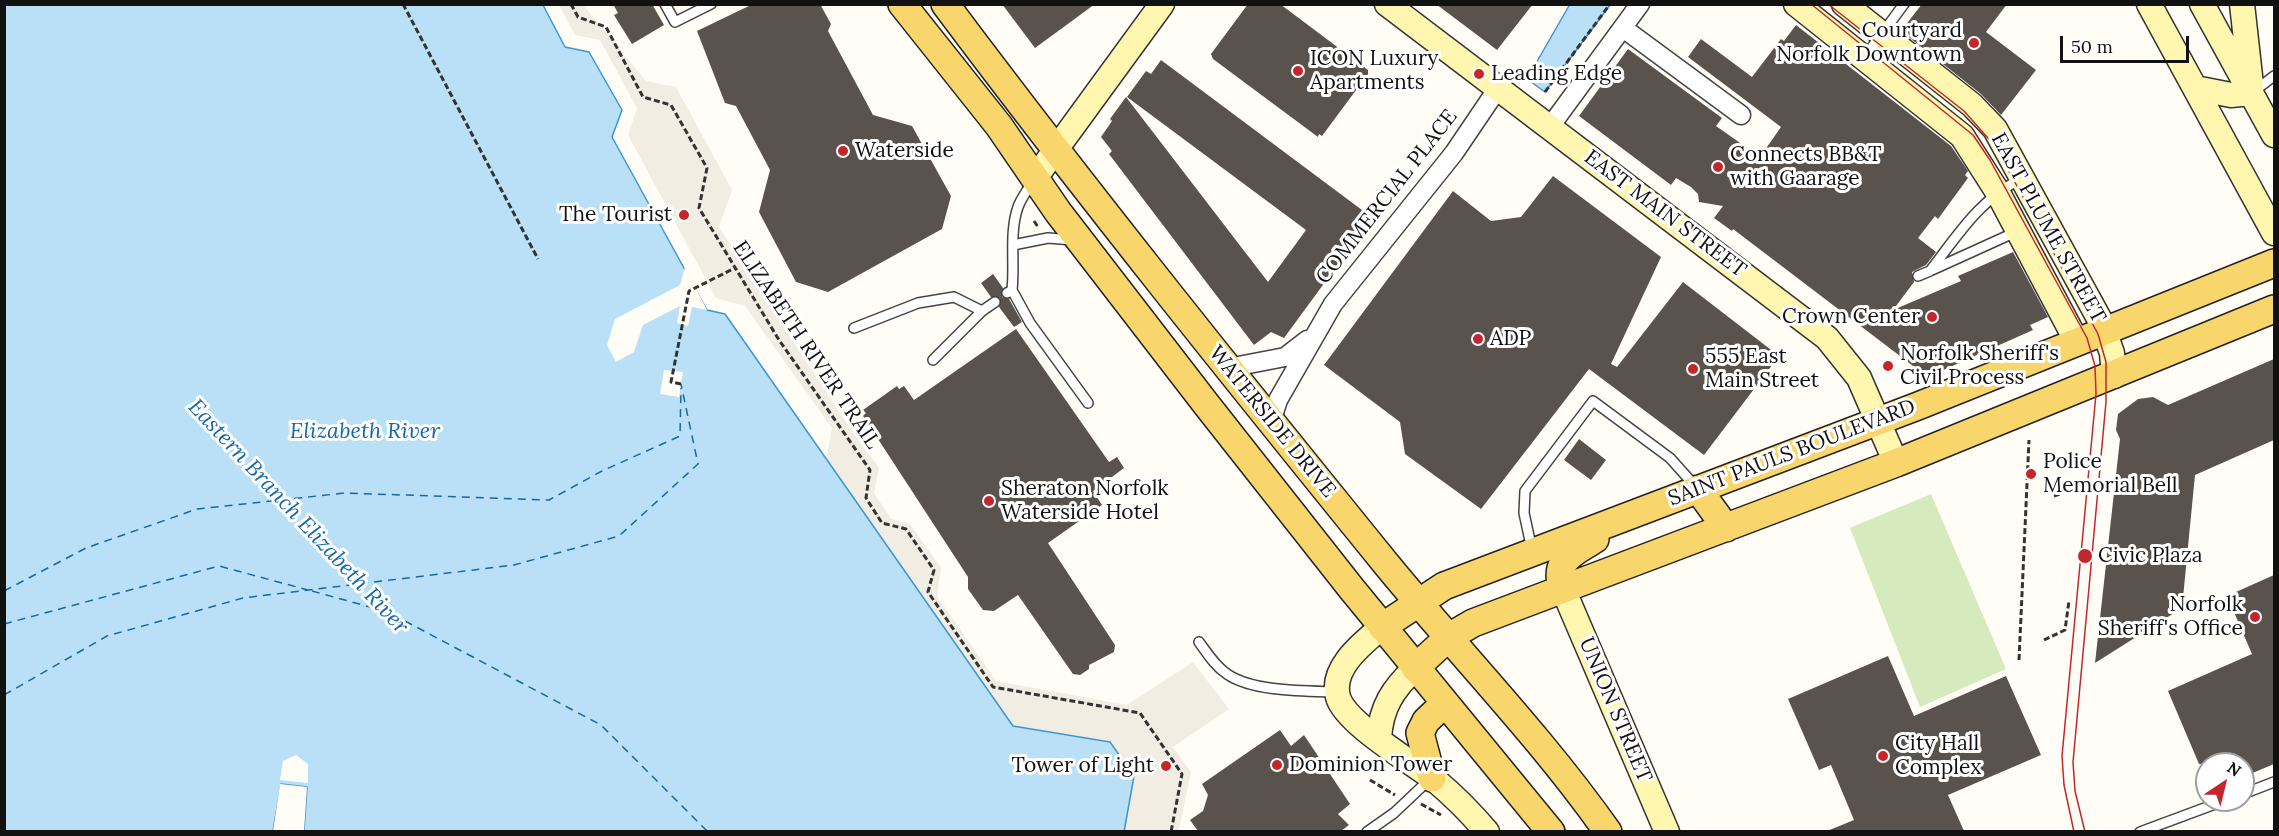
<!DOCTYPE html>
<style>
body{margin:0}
#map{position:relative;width:2279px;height:836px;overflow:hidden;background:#fffdf5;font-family:Lora,serif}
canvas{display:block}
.frame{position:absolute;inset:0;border:6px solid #111;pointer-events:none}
.north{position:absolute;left:2195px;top:752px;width:60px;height:60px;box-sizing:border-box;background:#fff;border:2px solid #a0a0a0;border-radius:50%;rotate:35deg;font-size:16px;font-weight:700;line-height:24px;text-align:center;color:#111}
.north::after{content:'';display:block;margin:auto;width:21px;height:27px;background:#c4262e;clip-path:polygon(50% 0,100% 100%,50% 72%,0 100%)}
.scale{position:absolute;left:2060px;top:36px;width:129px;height:27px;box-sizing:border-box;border:3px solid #111;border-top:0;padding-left:8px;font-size:18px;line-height:21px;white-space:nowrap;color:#111;-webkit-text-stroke:4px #fff;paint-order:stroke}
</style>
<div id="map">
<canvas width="2279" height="836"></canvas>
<div class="frame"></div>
<div class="north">N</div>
<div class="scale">50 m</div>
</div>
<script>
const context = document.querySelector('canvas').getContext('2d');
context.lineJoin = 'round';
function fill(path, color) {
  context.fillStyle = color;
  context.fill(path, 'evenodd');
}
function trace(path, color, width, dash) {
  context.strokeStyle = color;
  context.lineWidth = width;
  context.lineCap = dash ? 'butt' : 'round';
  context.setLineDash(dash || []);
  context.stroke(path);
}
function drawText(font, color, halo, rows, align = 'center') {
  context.font = font + ' Lora,serif';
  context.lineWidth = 6;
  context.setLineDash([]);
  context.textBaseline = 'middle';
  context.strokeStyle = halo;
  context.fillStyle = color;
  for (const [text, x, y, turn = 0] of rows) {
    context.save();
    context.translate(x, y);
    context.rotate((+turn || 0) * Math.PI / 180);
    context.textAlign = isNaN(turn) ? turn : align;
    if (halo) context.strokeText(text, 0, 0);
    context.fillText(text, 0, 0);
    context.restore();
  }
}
const green = new Path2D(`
 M1931,494L2006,669L1920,707L1850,528Z`);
const plaza = new Path2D(`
 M559,5H583L646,81L676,87L732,190L719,227L847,424L879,468L874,493L891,519L910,524L941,568L937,596L996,681L1127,705L1193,662L1229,709L1173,747L1191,772L1179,831H1124L1134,776L1110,743L1013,726L826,460L832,428L745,306L716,298L628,135L637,108L600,40L575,35Z`);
const water = new Path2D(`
 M5,4L543,5L565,47L589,52L622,110L612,137L707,310L725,314L1013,726L1110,742L1134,776L1124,832L304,831L307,787L281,784L273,831L5,832Z
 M1570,4L1610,5L1545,92L1527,79Z`);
const pier = new Path2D(`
 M685,267L707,310L692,307L688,326L677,323L680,306L643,325L634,352L616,362L607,345L615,319L680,285Z
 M664,370L683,372L679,397L660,394Z
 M296,755L308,764V783L280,780L283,761Z
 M280,784L307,787L304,831H301L304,790L282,788L276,832L273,831Z`);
const ferry = new Path2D(`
 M4,591L86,548L197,509L345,493L549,500L602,471L680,436L681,388
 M312,591L388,612L601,725L708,832
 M4,624L219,566L308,590
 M4,695L107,636L243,598L514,565L619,536L698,464L681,384`);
const building = new Path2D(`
 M613,4H652L664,25L632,44L614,15L618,13Z
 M753,4H820L831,24L828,31L873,115L912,126L951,196L942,229L828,292L796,282L759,212L770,170L736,106L725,103L697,31Z
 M1002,4H1095L1035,48Z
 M1248,4H1280L1368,70V74L1322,136L1319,134L1318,137L1213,59L1211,54Z
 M1436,4H1533L1497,50Z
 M1922,4H2007L1986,32L2036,70L2001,115L1981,94L1901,31Z
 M1796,25L1951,146L1968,171L1965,175L1968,178L1938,219L1935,216L1918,238L1936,252L1926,265L1912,272L1914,282L1893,310L1961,281L1958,276L2013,252L2048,317L2030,325L2033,330L1932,375H1925L1733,229L1732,231L1714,218L1723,206L1699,202L1698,194L1691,187L1676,178L1671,185L1579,116L1628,49L1722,118L1716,126L1760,157L1781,127L1688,57L1701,39L1752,77L1781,39L1784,41Z
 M1161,60L1374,219L1363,235L1361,233L1284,338L1271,332L1254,345L1109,154L1112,151L1101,137L1112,121L1110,119L1126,97L1268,282L1306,230L1127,97L1146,71L1151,74Z
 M1553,176L1661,257L1611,364L1617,367L1683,282L1779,356L1704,455L1589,369L1481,509L1405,454L1400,422L1324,365L1453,191L1491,221L1521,217Z
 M993,274L1003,288L1002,297L1009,299L1022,322L1014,327L999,307L1000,298L991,297L981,283Z
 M1016,329L1109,462L1117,457L1124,468L1093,491L1102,505L1048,543L1115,645L1114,652L1089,665V669L1080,675L1073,674L1018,595L994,611L983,610L968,589V577L863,416L866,413L863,410L897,386L899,389L904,386L914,400Z
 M2274,359V440L2195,475L2182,608L2095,663L2120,439L2116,430L2118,414L2138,399L2153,397L2168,405Z
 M1579,439L1606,460L1591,480L1564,460Z
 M2274,575V764L2243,777V764H2199L2168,691L2252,654L2227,596Z
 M1888,656L1914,716L2006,676L2041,755L1948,795L1964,831H1827L1854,820L1831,765L1819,770L1788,699Z
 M1280,730L1291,746L1304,735L1350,804L1338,814L1349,825L1341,831H1198L1190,820L1203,811L1208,795L1202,784Z`);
const path = new Path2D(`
 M403,4L538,259
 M571,4L578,17L606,27L643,97L671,105L707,168L699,208L779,340L870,470L866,498L882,523L906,529L934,570L928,592L993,687L1140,713L1182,774L1171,832
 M1545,92L1610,4
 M1034,221L1038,227
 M681,384L671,382L689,291L735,268
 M2054,496L2082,486
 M2044,640L2065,630L2069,601
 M2019,660L2029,440
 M1370,780L1395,795
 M1421,804L1441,815`);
const lane = new Path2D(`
 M665,4L675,22L711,4
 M1864,58L1904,4
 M2253,92L2274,76
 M1013,245L1048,238L1073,240
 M1932,270L2018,231
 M1918,276L1930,271C1957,236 1981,198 2021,179
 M1012,290L1030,323L1088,403
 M1007,293L1012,290C1015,264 1009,232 1018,207C1021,198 1028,190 1032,182
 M854,328L918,303L954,297L982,311L995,302
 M933,360L982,311
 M1532,550L1524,513L1525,491L1593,401L1670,458L1696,487
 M1199,642C1207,653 1215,666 1227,674C1253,692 1306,691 1337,692
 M2243,794L2274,782
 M1367,832L1394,813L1430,779
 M2140,832L2226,800`);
const street = new Path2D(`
 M1623,28L1741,115
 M1549,128L1640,4
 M1228,368L1285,357L1307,340
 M1271,422L1278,400L1333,304L1454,153L1498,88`);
const secondary = new Path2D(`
 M1387,4L1827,338L1859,378L1896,463
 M1796,4L1962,136L1997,191L2077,342
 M1844,4L1972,105L1995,129L2101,322L2112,353L2114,376
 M2149,4L2274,233
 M2202,4L2274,135
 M2242,4L2251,85
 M2195,88L2231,95L2251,93
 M1035,178L1162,4
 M1563,589L1667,832
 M1382,627C1363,643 1330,668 1338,697C1345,723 1412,762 1435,780C1454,796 1471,813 1487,832
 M1379,738C1381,707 1393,689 1415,668`);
const primary = new Path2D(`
 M902,4L999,126L1058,212L1206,404L1351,588L1551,832
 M945,4C1088,195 1237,380 1387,565C1460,654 1541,737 1608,832
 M1698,489L1726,528
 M1563,589C1552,560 1574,553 1595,539
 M1382,627L1444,586L1918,406L2274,263
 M1415,668L1449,637L1473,623L1896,463L2274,309
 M1432,778L1420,733L1426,721L1444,704`);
const tram = new Path2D(`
 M1811,4L1973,135L1990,160L2087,338L2095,366L2096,394L2062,756L2064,785L2074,832
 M1828,4L1964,111L1995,146L2098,334L2106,362V402L2073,762L2075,791L2085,832`);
const markers = [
 [1974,43,6,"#c4262e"],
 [1298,71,6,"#c4262e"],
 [1479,74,6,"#c4262e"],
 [843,151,6,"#c4262e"],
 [1718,167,6,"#c4262e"],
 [684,215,6,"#c4262e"],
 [1932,317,6,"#c4262e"],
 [1478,339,6,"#c4262e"],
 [1888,366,6,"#c4262e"],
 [1693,369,6,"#c4262e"],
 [2031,474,6,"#c4262e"],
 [989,501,6,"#c4262e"],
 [2085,556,8,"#c4262e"],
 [2255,617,6,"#c4262e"],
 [1883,756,6,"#c4262e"],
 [1277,765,6,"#c4262e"],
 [1166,766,6,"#c4262e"]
];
const poiNames = [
 ["Courtyard",1962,31,"right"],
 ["Norfolk Downtown",1962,55,"right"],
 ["ICON Luxury",1310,59],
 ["Apartments",1310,83],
 ["Leading Edge",1491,74],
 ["Waterside",855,151],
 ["Connects BB&T",1730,155],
 ["with Gaarage",1730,179],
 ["The Tourist",672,215,"right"],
 ["Crown Center",1920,317,"right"],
 ["ADP",1490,339],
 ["Norfolk Sheriff's",1900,354],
 ["Civil Process",1900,378],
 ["555 East",1705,357],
 ["Main Street",1705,381],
 ["Police",2043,462],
 ["Memorial Bell",2043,486],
 ["Sheraton Norfolk",1001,489],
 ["Waterside Hotel",1001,513],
 ["Civic Plaza",2098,556],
 ["Norfolk",2243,605,"right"],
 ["Sheriff's Office",2243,629,"right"],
 ["City Hall",1895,744],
 ["Complex",1895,768],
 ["Dominion Tower",1289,765],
 ["Tower of Light",1154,766,"right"]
];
const streetNames = [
 ["COMMERCIAL PLACE",1387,197,-52],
 ["EAST MAIN STREET",1665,214,37],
 ["EAST PLUME STREET",2048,228,61],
 ["ELIZABETH RIVER TRAIL",806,345,56],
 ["WATERSIDE DRIVE",1272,422,51],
 ["SAINT PAULS BOULEVARD",1792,453,-21],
 ["UNION STREET",1615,710,67]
];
const waterNames = [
 ["Elizabeth River",365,432],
 ["Eastern Branch Elizabeth River",298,517,47]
];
fill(green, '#d5ebbd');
fill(plaza, '#f1ede2');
fill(water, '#b9e0f7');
trace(water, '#3f96cf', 1.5);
fill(pier, '#fffdf5');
trace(ferry, '#1768a6', 1.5, [8, 6]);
fill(building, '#5a524d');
trace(lane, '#444', 12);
trace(street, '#444', 21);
trace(secondary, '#333', 27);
trace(primary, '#222', 30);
trace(path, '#333', 3, [6, 3]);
trace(lane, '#fff', 9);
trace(street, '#fff', 18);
trace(secondary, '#fff6b0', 24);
trace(primary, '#f9d66b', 27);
trace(tram, '#c4262e', 1.5);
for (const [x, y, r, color] of markers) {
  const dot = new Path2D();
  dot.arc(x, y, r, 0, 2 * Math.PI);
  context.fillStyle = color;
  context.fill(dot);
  trace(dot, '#fff', 2);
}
drawText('21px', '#111', '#fff', poiNames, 'left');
drawText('21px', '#111', '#fff', streetNames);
drawText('italic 22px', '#1768a6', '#fff', waterNames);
</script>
